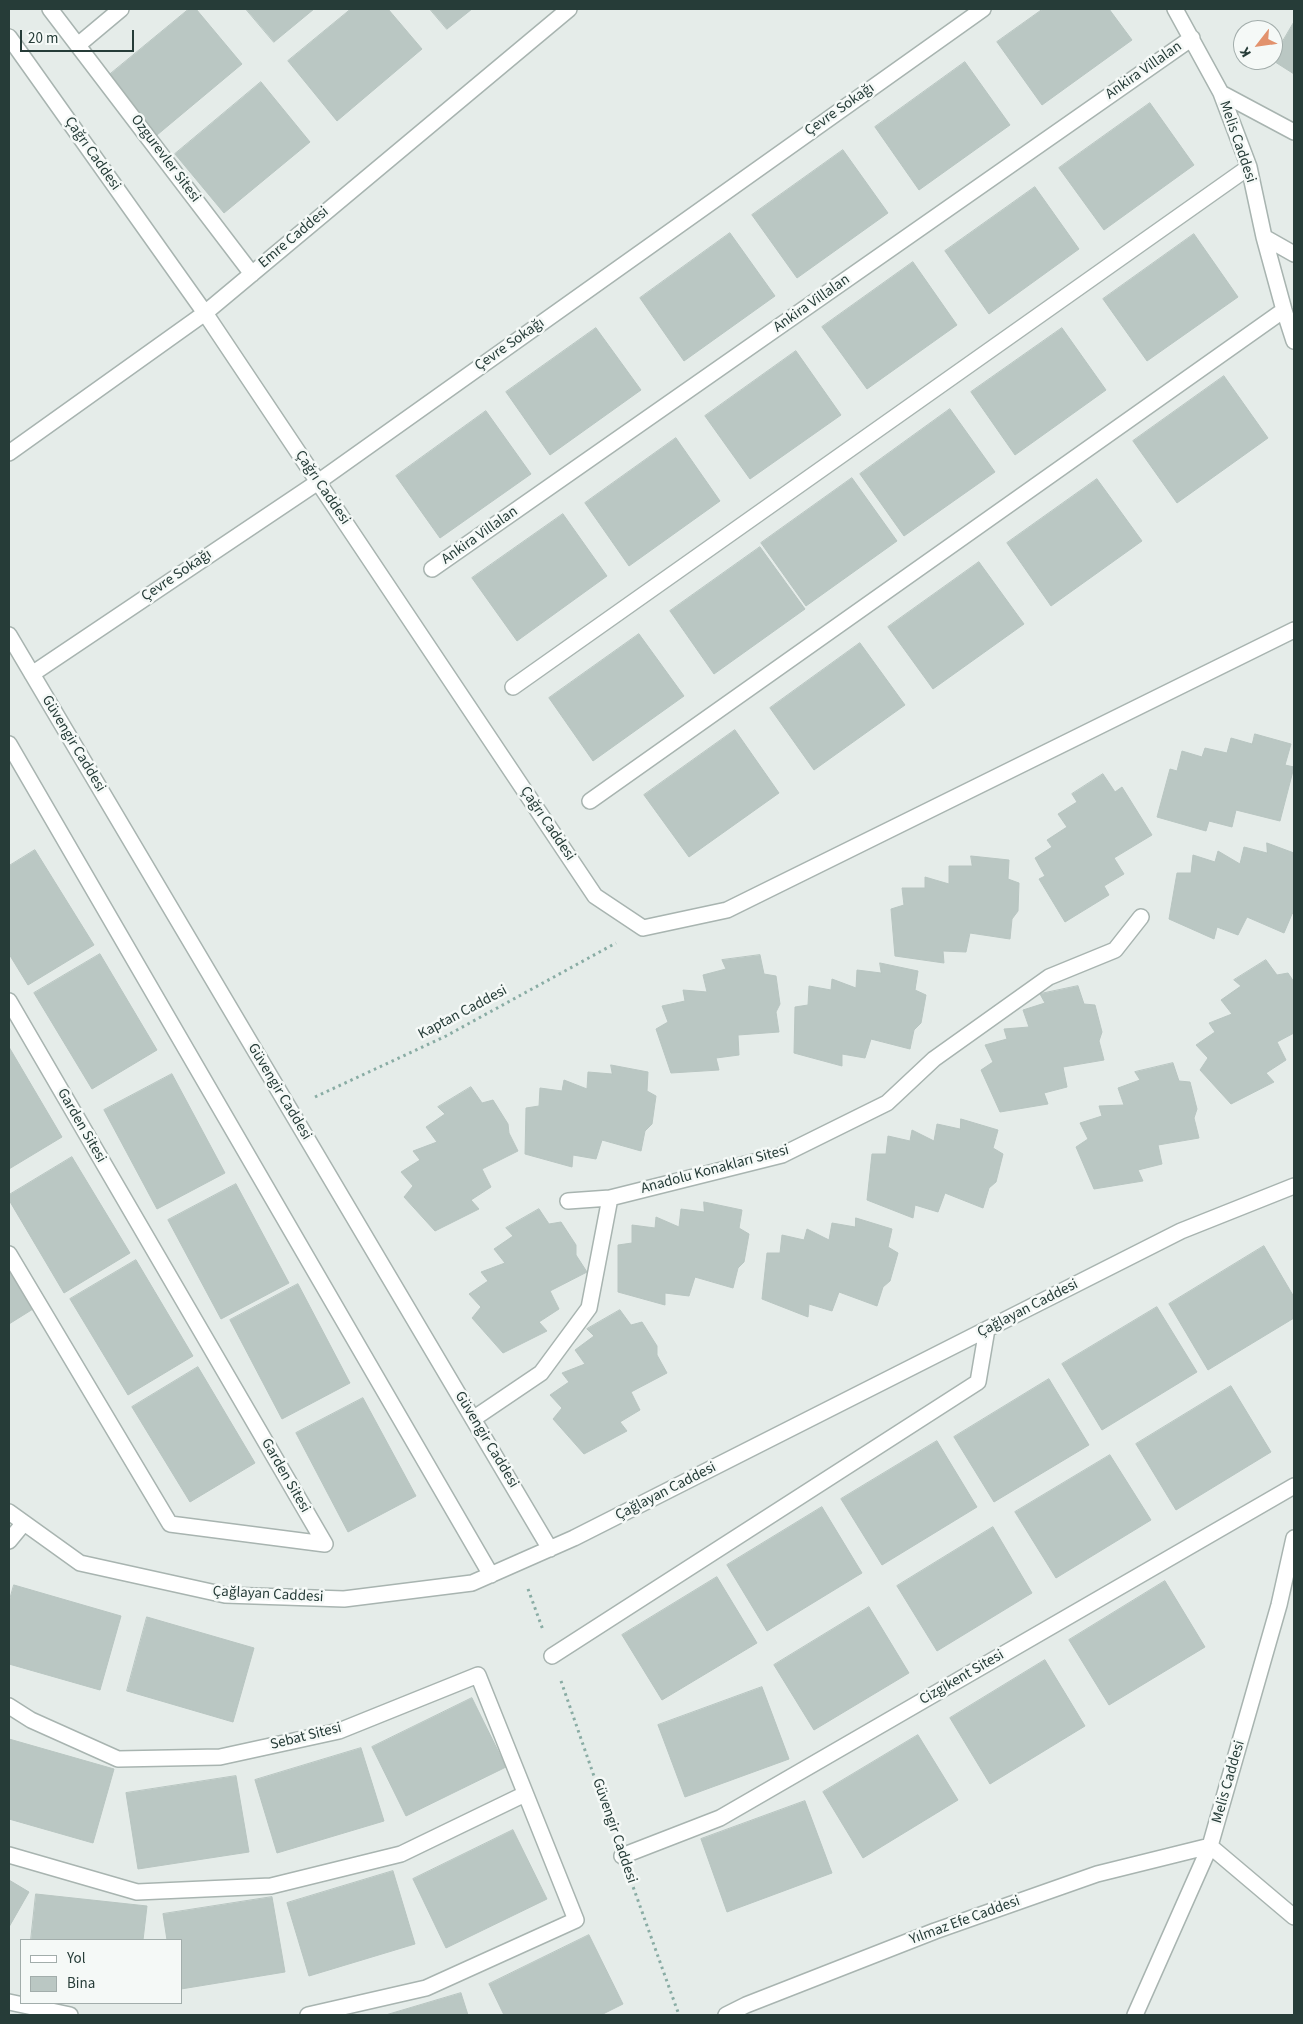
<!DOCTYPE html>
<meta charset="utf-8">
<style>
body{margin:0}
#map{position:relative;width:1303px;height:2024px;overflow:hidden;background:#e5ece9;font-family:"Source Sans 3",sans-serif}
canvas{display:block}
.frame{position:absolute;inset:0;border:10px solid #263c38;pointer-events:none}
.legend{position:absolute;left:20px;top:1939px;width:162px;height:65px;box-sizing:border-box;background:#f5f9f7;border:1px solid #a2adab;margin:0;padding:6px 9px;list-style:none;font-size:15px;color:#263c38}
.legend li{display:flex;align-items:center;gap:10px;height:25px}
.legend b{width:25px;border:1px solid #a2adab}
.north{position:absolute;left:1233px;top:20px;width:50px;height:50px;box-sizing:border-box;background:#f5f9f7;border:1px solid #a2adab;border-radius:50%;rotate:240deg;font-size:14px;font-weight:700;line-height:20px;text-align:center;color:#263c38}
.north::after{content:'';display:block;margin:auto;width:18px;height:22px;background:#e2926d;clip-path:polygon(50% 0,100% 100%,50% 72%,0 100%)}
.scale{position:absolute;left:20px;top:30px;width:114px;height:22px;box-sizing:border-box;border:2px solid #263c38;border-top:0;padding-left:6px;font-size:15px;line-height:18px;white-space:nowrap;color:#263c38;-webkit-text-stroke:4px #f5f9f7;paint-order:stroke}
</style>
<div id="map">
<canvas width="1303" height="2024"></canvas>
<div class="frame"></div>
<ul class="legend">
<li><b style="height:6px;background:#fff"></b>Yol</li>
<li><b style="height:14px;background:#bac7c3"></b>Bina</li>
</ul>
<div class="north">K</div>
<div class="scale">20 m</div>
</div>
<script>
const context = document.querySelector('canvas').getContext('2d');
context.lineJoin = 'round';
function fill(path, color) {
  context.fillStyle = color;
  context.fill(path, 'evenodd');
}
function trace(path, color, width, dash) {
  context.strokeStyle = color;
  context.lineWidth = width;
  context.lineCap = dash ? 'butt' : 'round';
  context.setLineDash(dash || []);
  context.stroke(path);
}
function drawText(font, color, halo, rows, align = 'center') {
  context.font = font + ' "Source Sans 3",sans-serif';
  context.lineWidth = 5;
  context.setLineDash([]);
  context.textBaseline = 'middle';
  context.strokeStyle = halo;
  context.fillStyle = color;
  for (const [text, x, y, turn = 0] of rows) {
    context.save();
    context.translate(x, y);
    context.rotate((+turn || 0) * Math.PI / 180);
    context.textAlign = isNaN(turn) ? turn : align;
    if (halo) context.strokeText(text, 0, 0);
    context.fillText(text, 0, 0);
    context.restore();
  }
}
const building = new Path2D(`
 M189,9H196L242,64L157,135L108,76Z
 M246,9H314L274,42Z
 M351,9H388L422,49L337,121L288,61Z
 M430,9H472L447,29Z
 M1043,9H1109L1132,40L1042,105L997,42Z
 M1294,22V74L1272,60Z
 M965,62L1010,125L919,190L875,127Z
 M261,82L310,142L224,213L175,154Z
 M1150,103L1194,165L1104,230L1059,168Z
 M843,150L888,213L797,278L752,215Z
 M1035,187L1079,249L989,314L945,251Z
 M730,233L775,296L684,361L640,298Z
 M1194,234L1238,297L1147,361L1103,299Z
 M913,262L957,325L867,389L822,327Z
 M596,328L641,390L550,455L506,392Z
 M1062,328L1106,390L1015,455L971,392Z
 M796,351L841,415L750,479L705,416Z
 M1224,376L1268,438L1177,503L1133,441Z
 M950,409L995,472L904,536L860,474Z
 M486,411L531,474L440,538L396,476Z
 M676,438L720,501L629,566L585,503Z
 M852,478L897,541L806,606L761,543Z
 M1097,479L1142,541L1051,606L1007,543Z
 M563,514L607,576L517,641L472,578Z
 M760,547L805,609L714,674L670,611Z
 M979,562L1024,624L933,689L888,627Z
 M639,634L684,696L593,761L549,698Z
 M860,643L905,705L814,770L770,708Z
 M735,730L779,793L689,857L644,795Z
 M1255,734L1291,744L1285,765L1294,767L1280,821L1236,810L1232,827L1209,821L1206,831L1157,817L1170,769L1177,771L1182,751L1202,757L1205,748L1227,753L1231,738L1252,744Z
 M1103,774L1115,792L1122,787L1152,835L1114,858L1124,874L1104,886L1109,895L1065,922L1039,879L1045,876L1035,858L1052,847L1047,840L1067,827L1058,814L1077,802L1072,794Z
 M1267,843L1294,853V912L1292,914L1284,933L1247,917L1238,935L1217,927L1214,939L1169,919L1177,873H1191L1193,855L1215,862L1218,851L1240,864L1244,847L1267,853Z
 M35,850L94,945L28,985L9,954V866Z
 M971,856L1009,860L1008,879L1019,883L1018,911L1012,919L1010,939L970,933L966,952L943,951L944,963L895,956L891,909L904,905L902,888H925V877L949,884V866H972Z
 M100,954L157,1050L92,1089L34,993Z
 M760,955L764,974L776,976L780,1004L776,1012L779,1032L738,1035L739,1055L716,1058L719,1070L671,1073L656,1029L668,1022L662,1006L685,1001L683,990L707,992L703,975L726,969L722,960Z
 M1266,960L1277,975L1288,973L1294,982V1033L1277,1042L1286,1060L1266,1073L1274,1082L1231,1104L1200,1070L1208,1058L1196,1045L1215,1032L1209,1023L1232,1014L1221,1000L1241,986L1234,980Z
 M880,963L918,971L915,990L926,995L921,1023L914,1030L910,1049L871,1039L865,1058L842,1054V1066L794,1053L795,1007L808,1005L809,986L831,990L832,979L856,988L857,970L881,973Z
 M1078,986L1084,1004L1095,1005L1102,1032L1099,1041L1104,1060L1063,1067L1067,1087L1044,1093L1048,1104L1000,1112L981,1070L993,1062L985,1045L1007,1039L1004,1029L1029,1027L1023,1010L1045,1003L1040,994Z
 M9,1047L62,1137L9,1169Z
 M1173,1063L1179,1081L1190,1082L1197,1109L1194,1118L1199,1138L1158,1145L1162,1164L1138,1170L1143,1181L1094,1189L1076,1147L1088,1139L1080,1123L1102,1116L1099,1106L1124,1105L1118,1088L1140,1080L1135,1072Z
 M611,1065L648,1072L647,1091L656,1096L652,1124L645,1131L641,1151L602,1140L596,1159L573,1155L572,1167L525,1154L526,1108L539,1106L540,1088L562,1091L564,1080L587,1089L588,1072L612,1074Z
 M172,1074L225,1173L157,1209L104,1110Z
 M471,1087L482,1103L493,1100L508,1124L509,1133L518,1151L482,1169L491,1187L471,1200L479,1209L435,1231L404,1197L413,1186L401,1172L420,1160L413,1151L437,1142L426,1127L445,1114L438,1107Z
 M961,1119L998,1130L993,1148L1003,1154L996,1182L989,1188L983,1208L945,1193L938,1212L915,1205L913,1218L867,1200L872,1154H886L888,1136L910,1141L912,1130L934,1141L937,1124L960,1129Z
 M72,1157L130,1253L64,1293L9,1200V1195Z
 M236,1184L289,1283L221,1319L168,1220Z
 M704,1202L742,1210L739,1228L749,1234L744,1262L738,1268L733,1288L695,1277L689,1296L665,1293V1305L618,1292V1245L632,1243V1225L655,1228L656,1217L679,1227L681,1209L704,1212Z
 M539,1209L549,1224L561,1222L576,1245V1255L587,1272L550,1291L559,1309L539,1322L547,1331L503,1353L472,1318L481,1307L469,1294L488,1281L481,1272L505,1263L494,1249L513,1236L506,1228Z
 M856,1218L892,1229L888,1247L898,1253L890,1281L883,1287L877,1306L839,1292L832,1311L809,1304L808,1317L762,1299L767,1253H780L782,1235L804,1240L807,1229L829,1240L832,1223L855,1227Z
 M1264,1246L1294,1297V1318L1208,1370L1169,1304Z
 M136,1260L193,1356L128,1395L70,1299Z
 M9,1268L33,1309L9,1324Z
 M298,1284L350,1383L282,1419L230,1320Z
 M1157,1307L1197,1372L1102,1430L1062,1364Z
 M620,1310L631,1325L642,1322L657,1346V1355L667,1373L631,1392L640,1410L620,1422L627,1431L584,1454L553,1419L562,1408L550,1395L569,1382L562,1373L585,1364L575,1350L594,1336L587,1329Z
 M198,1367L255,1463L190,1502L132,1407Z
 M1049,1379L1089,1445L994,1502L954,1437Z
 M1231,1386L1271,1452L1176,1510L1136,1444Z
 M363,1398L416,1496L348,1532L296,1433Z
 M937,1441L977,1507L882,1565L841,1499Z
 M1110,1455L1151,1520L1056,1578L1015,1512Z
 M822,1507L862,1573L767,1631L727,1565Z
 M993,1527L1032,1593L937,1651L897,1586Z
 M717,1577L757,1643L662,1700L622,1635Z
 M1165,1581L1205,1647L1109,1705L1069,1640Z
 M14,1585L121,1616L100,1690L9,1664V1602Z
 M869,1607L909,1673L814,1730L774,1665Z
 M147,1617L254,1648L233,1722L127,1691Z
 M1045,1660L1085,1726L990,1784L950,1718Z
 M762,1687L789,1759L685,1797L658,1725Z
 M472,1698L506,1767L406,1816L372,1747Z
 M918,1735L958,1800L863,1858L823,1792Z
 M9,1739L114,1769L93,1843L9,1819Z
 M361,1748L384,1821L277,1853L255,1780Z
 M236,1776L249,1852L138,1869L126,1793Z
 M805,1801L832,1873L727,1912L701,1839Z
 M513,1830L547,1899L446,1948L413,1879Z
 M393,1871L415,1944L309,1976L287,1903Z
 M9,1880L29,1892L9,1927Z
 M36,1894L147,1906L143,1940H31Z
 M272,1897L285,1972L181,1989V1940H167L163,1914Z
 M589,1935L623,2004L601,2015H504L489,1984Z
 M461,1993L468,2015H386Z`);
const path = new Path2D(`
 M315,1097L446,1036L616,943
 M528,1589L543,1630
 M561,1681L613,1831
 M631,1881L679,2015`);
const minor = new Path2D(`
 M50,9L252,274
 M1175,9L1221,93L1249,167L1264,237L1284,310L1294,341
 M9,37L205,313L595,896L643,928L727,910L1294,630
 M78,45L121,9
 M1221,93L1294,132
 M1264,237L1294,254
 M9,453L205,313L569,9
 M432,569L1192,38
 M9,635L550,1549
 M32,674L318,482L983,9
 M513,687L1249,167
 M9,744L491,1575
 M590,801L1284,310
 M9,1001L325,1544L170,1524L9,1254
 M568,1201L610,1198
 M473,1419L541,1373L589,1308L610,1198L782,1155L887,1103L934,1059L1049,977L1115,950L1141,917
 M9,1512L80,1563L225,1595L344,1599L472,1583L574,1538L1181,1231L1294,1186
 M9,1541L23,1524
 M552,1656L978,1382L987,1329
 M9,1706L31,1720L118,1759L220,1757L339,1731L478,1675L576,1920L426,1988L308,2015
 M1210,1846L1294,1917
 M9,1855L137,1892L271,1886L401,1854L525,1794
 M622,1856L720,1818L1294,1486
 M9,2002L70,2015
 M726,2015L746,2005L935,1931L1097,1874L1210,1846
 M1135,2015L1210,1846L1279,1605L1294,1538`);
const streetNames = [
 ["Ankira Villalan",1144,71,-35],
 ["Çevre Sokağı",840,110,-35],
 ["Melis Caddesi",1237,142,71],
 ["Çağrı Caddesi",92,154,55],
 ["Ozgurevler Sitesi",165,159,53],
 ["Emre Caddesi",294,238,-40],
 ["Ankira Villalan",812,304,-35],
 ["Çevre Sokağı",510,345,-35],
 ["Çağrı Caddesi",322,488,56],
 ["Ankira Villalan",480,536,-35],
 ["Çevre Sokağı",177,576,-34],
 ["Güvengir Caddesi",73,744,59],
 ["Çağrı Caddesi",547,824,56],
 ["Kaptan Caddesi",463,1013,-28],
 ["Güvengir Caddesi",279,1092,59],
 ["Garden Sitesi",81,1126,60],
 ["Anadolu Konakları Sitesi",715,1170,-15],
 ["Çağlayan Caddesi",1028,1309,-27],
 ["Güvengir Caddesi",486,1440,59],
 ["Garden Sitesi",285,1476,60],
 ["Çağlayan Caddesi",666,1492,-27],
 ["Çağlayan Caddesi",268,1595,3],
 ["Cizgikent Sitesi",962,1678,-30],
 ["Sebat Sitesi",306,1737,-14],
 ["Melis Caddesi",1229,1782,-74],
 ["Güvengir Caddesi",614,1831,71],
 ["Yılmaz Efe Caddesi",965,1921,-20]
];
fill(building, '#bac7c3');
trace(building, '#b8c5c1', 1);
trace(minor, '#a8b4b0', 18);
trace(path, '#89aca4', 3, [2.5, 4]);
trace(minor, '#fff', 15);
drawText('15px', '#263c38', '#f5f9f7', streetNames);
</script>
